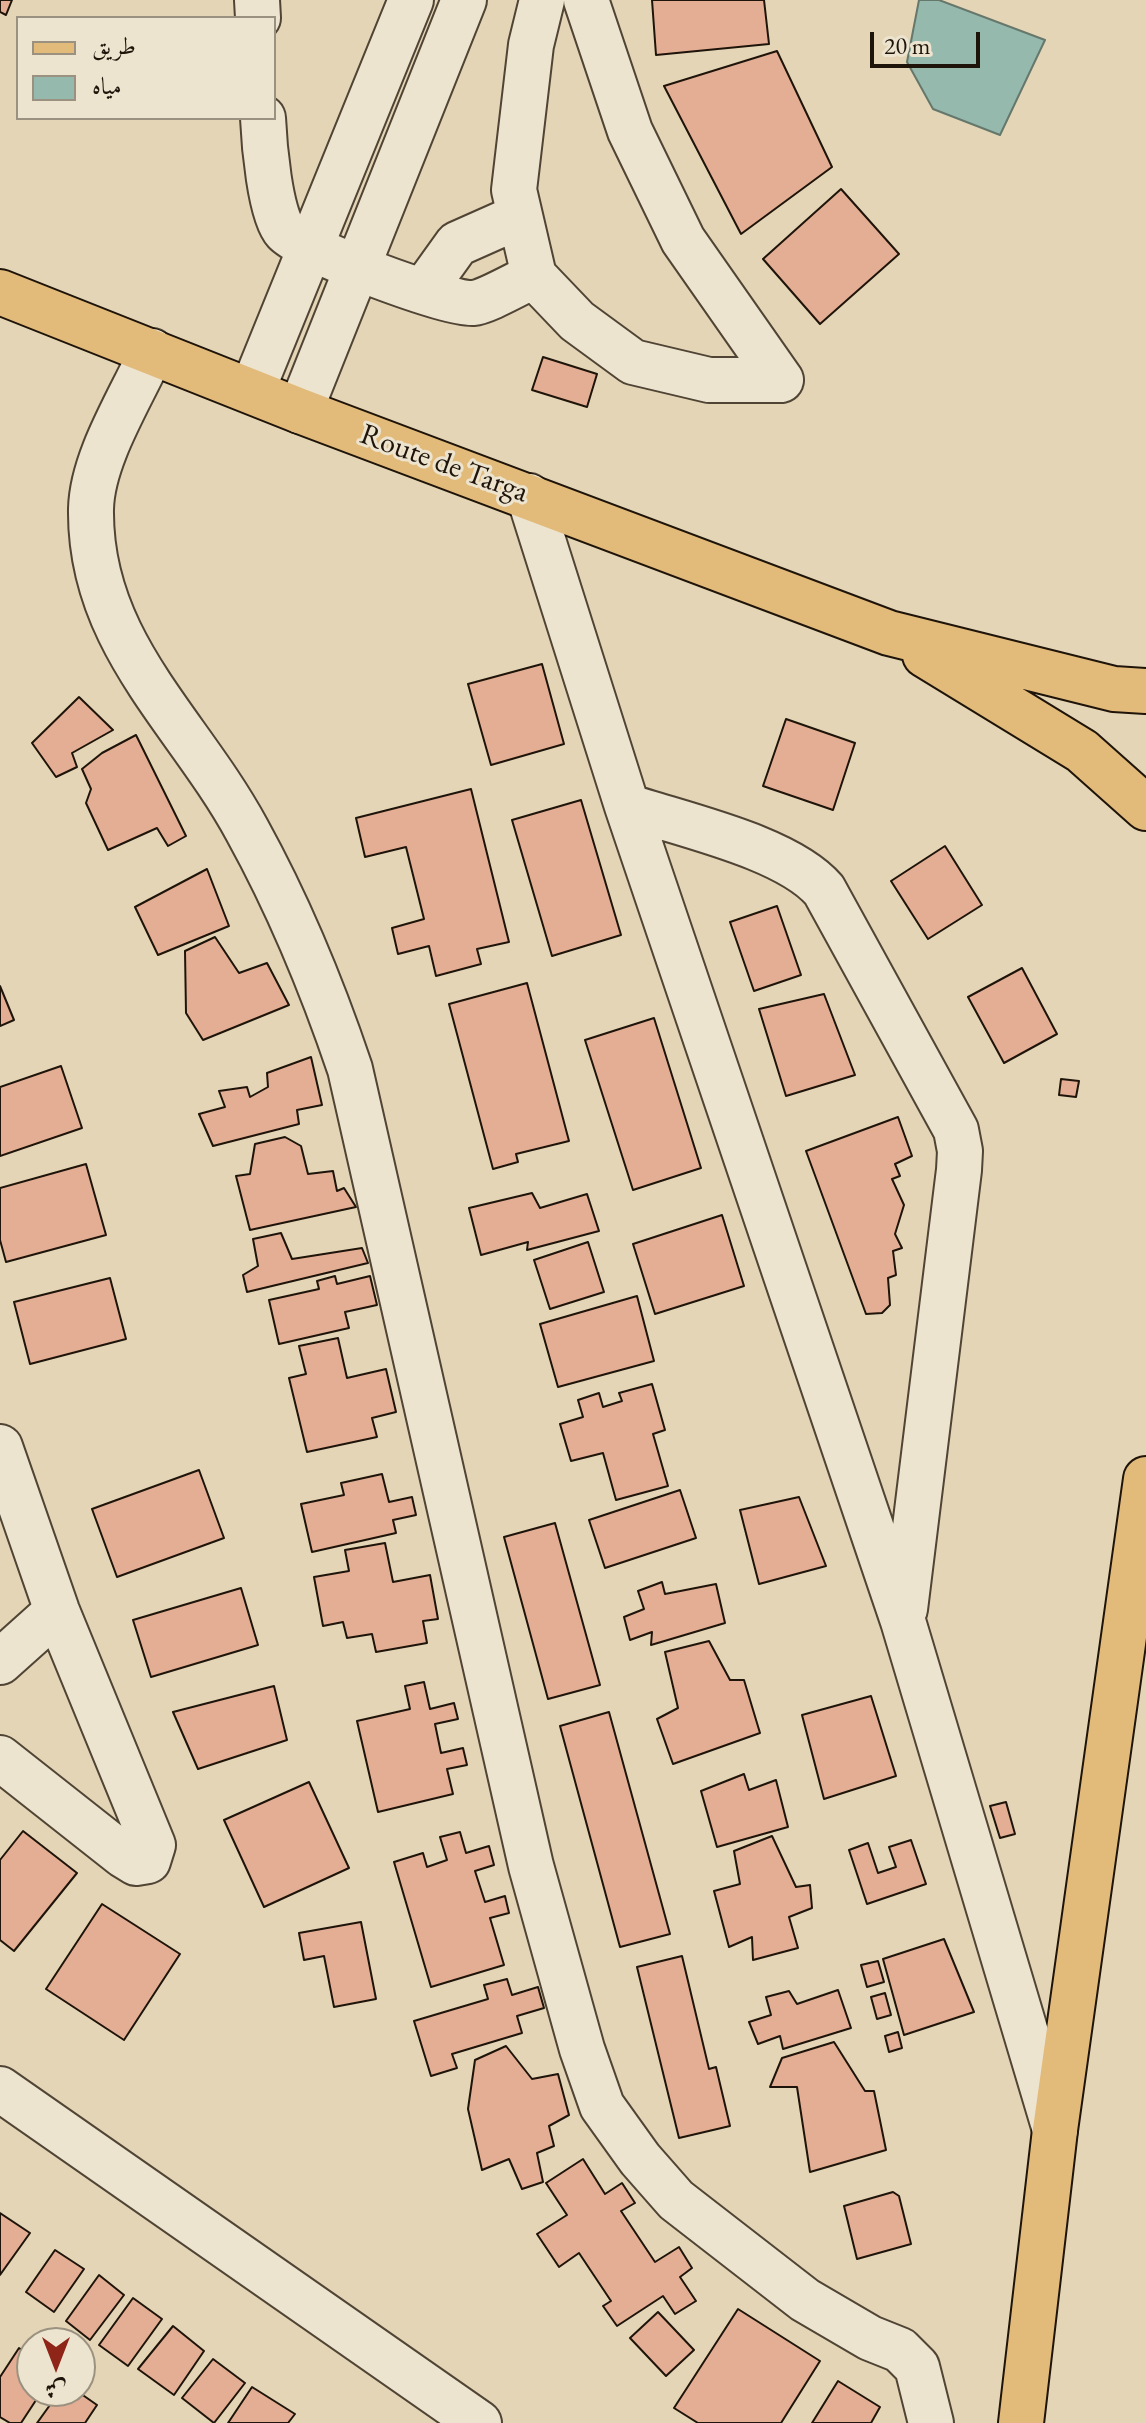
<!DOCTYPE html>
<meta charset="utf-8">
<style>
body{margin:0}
#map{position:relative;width:1146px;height:2423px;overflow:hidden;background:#e3d5b5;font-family:"EB Garamond",Amiri,serif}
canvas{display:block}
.legend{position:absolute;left:16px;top:16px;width:260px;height:104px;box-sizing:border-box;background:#ede4cf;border:2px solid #9b9180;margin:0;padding:10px 14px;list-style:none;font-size:24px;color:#1f140a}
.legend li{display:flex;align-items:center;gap:16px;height:40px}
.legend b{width:40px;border:2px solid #9b9180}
.north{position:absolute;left:16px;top:2327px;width:80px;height:80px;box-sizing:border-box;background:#ede4cf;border:2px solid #9b9180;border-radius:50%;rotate:180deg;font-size:22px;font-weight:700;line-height:32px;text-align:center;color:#1f140a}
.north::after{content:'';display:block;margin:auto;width:28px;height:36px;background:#8f2418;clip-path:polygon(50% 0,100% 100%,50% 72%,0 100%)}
.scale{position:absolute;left:870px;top:32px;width:110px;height:36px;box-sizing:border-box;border:4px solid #1f140a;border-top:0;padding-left:10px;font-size:24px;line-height:28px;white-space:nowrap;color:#1f140a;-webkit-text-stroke:6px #ede4cf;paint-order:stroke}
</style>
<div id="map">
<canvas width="1146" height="2423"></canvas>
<ul class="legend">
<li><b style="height:10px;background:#e2ba7a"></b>طريق</li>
<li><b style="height:22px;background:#95b9ad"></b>مياه</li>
</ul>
<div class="north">ش</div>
<div class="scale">20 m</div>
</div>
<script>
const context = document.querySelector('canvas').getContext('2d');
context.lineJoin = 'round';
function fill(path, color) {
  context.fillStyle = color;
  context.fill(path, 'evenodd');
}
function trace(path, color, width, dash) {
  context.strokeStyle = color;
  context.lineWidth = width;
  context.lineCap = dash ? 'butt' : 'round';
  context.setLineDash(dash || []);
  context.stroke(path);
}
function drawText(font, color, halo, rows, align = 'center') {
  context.font = font + ' "EB Garamond",serif';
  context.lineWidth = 6;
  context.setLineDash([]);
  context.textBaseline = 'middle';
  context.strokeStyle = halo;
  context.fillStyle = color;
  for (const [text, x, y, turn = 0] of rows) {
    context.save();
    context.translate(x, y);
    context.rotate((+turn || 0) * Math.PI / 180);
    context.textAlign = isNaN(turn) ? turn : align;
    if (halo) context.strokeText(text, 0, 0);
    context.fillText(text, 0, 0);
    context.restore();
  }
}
const water = new Path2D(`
 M919,0H939L1045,40L1000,135L933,109L907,62Z`);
const building = new Path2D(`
 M0,0H12L6,15L0,12Z
 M652,0H764L769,44L656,55Z
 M777,51L832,167L741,234L664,86Z
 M841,189L899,254L820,324L763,259Z
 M543,357L597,374L587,407L532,390Z
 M542,664L564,744L491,765L468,684Z
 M79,697L113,730L72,753L77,767L56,777L32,743Z
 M786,719L855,743L833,810L763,786Z
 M136,735L186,836L168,846L157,828L108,850L86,803L91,789L82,769L102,753Z
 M471,789L509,942L477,949L481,964L436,976L429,946L398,954L392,928L424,919L406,847L365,857L356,818Z
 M581,800L621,935L552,956L512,820Z
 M945,846L982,905L928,939L891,881Z
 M207,869L229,926L158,955L135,907Z
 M777,906L801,975L754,991L730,922Z
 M215,937L239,973L267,963L289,1005L203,1040L186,1013L185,951Z
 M1022,968L1057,1034L1004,1063L968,997Z
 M527,983L569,1141L516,1154L518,1162L493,1169L449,1004Z
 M0,986L14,1020L0,1026Z
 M824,994L855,1075L786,1096L759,1009Z
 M654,1018L701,1168L633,1190L585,1040Z
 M311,1057L322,1105L297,1110L299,1124L213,1146L199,1114L225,1107L219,1091L247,1087L250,1097L268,1087L267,1073Z
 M61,1066L82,1128L0,1156V1087Z
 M1061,1079L1079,1081L1076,1097L1059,1095Z
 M898,1117L912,1156L895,1164L900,1176L892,1179L904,1205L895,1234L902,1248L893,1251L896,1275L888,1278L890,1305L882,1313L866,1314L806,1151Z
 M285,1137L301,1146L308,1174L333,1171L337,1191L344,1188L356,1207L250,1230L236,1176L250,1174L255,1144Z
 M86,1164L106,1235L6,1262L0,1240V1188Z
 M532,1193L540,1208L587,1194L599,1231L527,1250L528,1242L481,1255L469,1208Z
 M722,1215L744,1286L655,1314L633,1244Z
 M281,1233L292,1259L362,1248L368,1263L247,1292L243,1275L258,1266L253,1239Z
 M588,1242L604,1292L550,1309L534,1260Z
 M335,1276L337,1284L370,1276L377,1305L345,1312L349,1328L279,1344L269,1300L319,1289L317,1281Z
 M110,1278L126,1339L30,1364L14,1302Z
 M637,1296L654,1361L558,1387L540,1324Z
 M338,1338L347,1378L386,1369L396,1412L372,1418L377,1437L307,1452L289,1378L306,1374L299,1346Z
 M652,1384L665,1430L653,1434L668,1486L616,1500L603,1453L571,1461L560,1424L583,1417L578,1400L599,1393L603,1407L622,1401L619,1393Z
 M199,1470L224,1538L117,1577L92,1509Z
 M382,1474L389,1502L412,1497L416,1515L393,1520L396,1533L312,1552L301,1504L344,1495L341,1483Z
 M680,1490L696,1538L605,1568L589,1520Z
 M799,1497L826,1566L759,1584L740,1510Z
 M555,1523L600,1685L548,1699L504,1537Z
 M385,1543L393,1582L430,1575L438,1619L423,1621L427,1643L376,1652L372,1634L347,1638L343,1622L323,1626L314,1577L349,1571L345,1550Z
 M662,1582L665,1594L716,1584L725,1623L651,1645L652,1632L630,1640L624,1617L644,1609L638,1591Z
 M241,1588L258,1645L151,1677L133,1620Z
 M709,1641L730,1680H744L760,1733L673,1764L657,1719L678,1708L665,1652Z
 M424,1682L430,1709L454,1703L458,1719L435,1724L441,1753L463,1748L467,1765L447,1769L453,1794L378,1812L357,1721L410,1709L405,1686Z
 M274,1686L287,1740L198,1769L173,1712Z
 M871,1696L896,1776L824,1799L802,1715Z
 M609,1712L670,1934L620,1947L560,1726Z
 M744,1774L749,1790L776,1780L788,1827L717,1847L701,1791Z
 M309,1782L349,1868L264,1907L224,1820Z
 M1006,1802L1015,1834L1000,1838L990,1806Z
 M23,1831L77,1873L14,1951L0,1940V1860Z
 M460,1832L466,1853L489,1846L494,1865L475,1871L485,1902L505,1896L509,1913L490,1918L504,1965L431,1987L394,1862L423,1853L427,1867L447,1860L440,1837Z
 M772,1836L796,1887L810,1885L812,1908L789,1917L798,1948L753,1960L752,1937L729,1947L714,1891L740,1884L734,1851Z
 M911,1840L926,1884L867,1904L849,1850L868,1843L878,1873L896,1867L889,1847Z
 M102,1904L180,1954L124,2040L46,1989Z
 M361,1922L376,1999L334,2007L324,1956L304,1960L299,1933Z
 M944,1939L974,2012L904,2035L883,1959Z
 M682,1956L709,2069L716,2067L730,2126L679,2138L637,1967Z
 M878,1961L884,1982L867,1987L861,1965Z
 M507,1979L512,1995L538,1987L544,2008L517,2016L522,2033L452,2054L457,2068L431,2076L414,2021L488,1999L484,1985Z
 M838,1990L851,2028L783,2049L780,2036L758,2044L749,2022L771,2015L766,1997L789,1991L797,2004Z
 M885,1993L891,2015L877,2019L871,1997Z
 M898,2032L902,2048L889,2052L885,2036Z
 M834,2042L865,2091H874L886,2150L810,2172L797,2087H770L782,2058Z
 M506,2046L532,2079L558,2074L569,2115L549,2126L554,2146L537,2153L543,2182L522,2189L509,2159L482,2170L468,2109L475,2060Z
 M583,2159L605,2194L622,2183L635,2203L621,2211L655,2262L679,2247L692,2268L680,2277L696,2301L675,2314L663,2296L617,2326L603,2306L611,2301L579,2253L559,2267L537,2234L567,2215L546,2183Z
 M893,2192L899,2196L911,2244L857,2259L844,2206Z
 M0,2213L30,2233L0,2275Z
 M55,2250L84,2269L54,2312L26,2292Z
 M99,2275L124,2295L90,2340L66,2321Z
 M133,2298L162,2319L128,2366L99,2345Z
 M738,2309L820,2361L781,2423H698L674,2408Z
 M658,2312L694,2350L666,2376L630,2338Z
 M173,2326L204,2351L174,2395L138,2369Z
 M19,2348L32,2357V2391H42L21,2423H10L0,2417V2377Z
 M213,2359L245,2383L214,2423L182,2398Z
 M838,2381L880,2407L871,2423H812Z
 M252,2387L295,2414L288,2423H228Z
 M60,2391H77L97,2405L85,2423H37Z`);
const minor = new Path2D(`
 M257,0L258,18
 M542,0L531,45L514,190L534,276L577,321L633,362L709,380H781
 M586,0L630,131L683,240L781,380
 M263,118C264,142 270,215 285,231C303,251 446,304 473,303C486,302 520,282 534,276
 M424,290L457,244L520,216
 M152,351C131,398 92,458 91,509C89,643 188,721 247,830C289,906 322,986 350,1069L531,1866L582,2049L602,2106L640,2159L676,2200L805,2300L870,2338L900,2350L917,2367L931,2423
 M252,391L411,0
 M300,411L464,0
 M529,496L627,806L903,1621L1055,2130
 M627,806C683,825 787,847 824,890L956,1130L960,1151L959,1170L905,1609
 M0,1447L57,1611L153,1845L148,1861L136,1863L123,1855L0,1758
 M0,1662L57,1611
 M0,2089L479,2423`);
const major = new Path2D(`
 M0,292L300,411L889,633L1114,689L1146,691
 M925,655L1082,751L1146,808
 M1021,2423L1055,2130L1146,1479`);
const streetNames = [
 ["Route de Targa",444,464,20]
];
fill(water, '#95b9ad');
trace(water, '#66776c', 2);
fill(building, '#e3ae94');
trace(building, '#1f140a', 2);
trace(minor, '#504435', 48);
trace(major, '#1f140a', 48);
trace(minor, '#ede4cf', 44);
trace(major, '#e2ba7a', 44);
drawText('30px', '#1f140a', '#ede4cf', streetNames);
</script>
